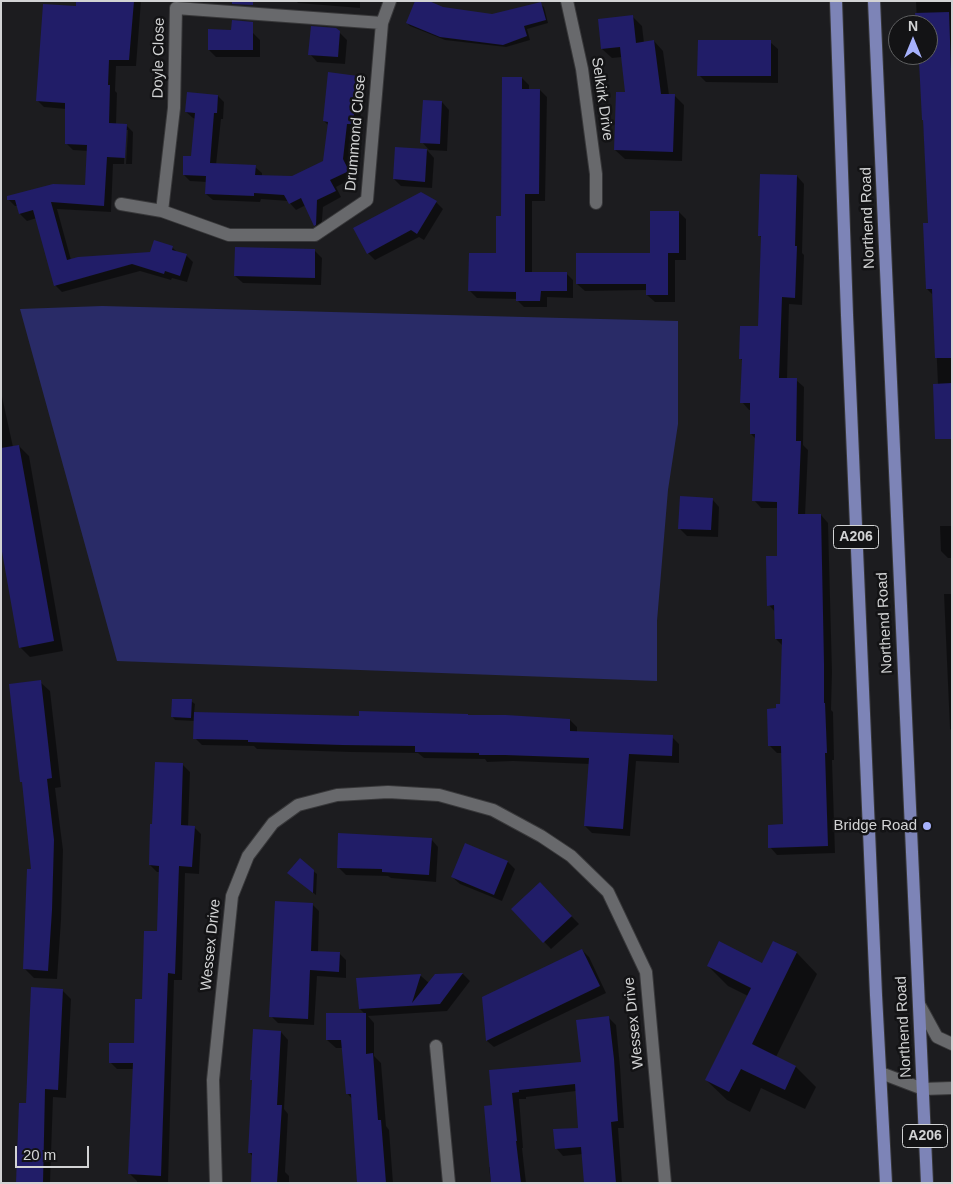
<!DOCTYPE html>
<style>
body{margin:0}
#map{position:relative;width:953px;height:1184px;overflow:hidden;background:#1c1c1f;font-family:Helvetica,sans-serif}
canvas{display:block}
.frame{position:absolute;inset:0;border:2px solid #d2d3d4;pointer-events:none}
.north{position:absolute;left:888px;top:15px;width:50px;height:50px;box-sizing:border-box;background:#131315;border:1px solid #5f6061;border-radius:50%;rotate:0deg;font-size:14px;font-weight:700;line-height:20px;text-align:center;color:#d2d3d4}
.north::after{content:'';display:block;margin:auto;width:18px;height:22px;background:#a6b1fc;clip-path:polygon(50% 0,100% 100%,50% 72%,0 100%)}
.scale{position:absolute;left:15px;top:1146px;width:74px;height:22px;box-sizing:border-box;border:2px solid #d2d3d4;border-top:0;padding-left:6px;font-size:15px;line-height:18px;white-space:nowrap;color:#d2d3d4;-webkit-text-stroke:4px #131315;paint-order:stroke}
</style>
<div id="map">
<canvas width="953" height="1184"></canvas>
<div class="frame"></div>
<div class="north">N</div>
<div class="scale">20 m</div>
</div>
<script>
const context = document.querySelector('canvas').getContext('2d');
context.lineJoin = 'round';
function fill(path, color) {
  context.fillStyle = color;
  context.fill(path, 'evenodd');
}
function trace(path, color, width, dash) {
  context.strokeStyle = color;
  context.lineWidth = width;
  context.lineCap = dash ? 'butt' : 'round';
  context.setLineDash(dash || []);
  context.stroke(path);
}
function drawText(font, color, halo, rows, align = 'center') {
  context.font = font + ' Helvetica,sans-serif';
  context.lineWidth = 5;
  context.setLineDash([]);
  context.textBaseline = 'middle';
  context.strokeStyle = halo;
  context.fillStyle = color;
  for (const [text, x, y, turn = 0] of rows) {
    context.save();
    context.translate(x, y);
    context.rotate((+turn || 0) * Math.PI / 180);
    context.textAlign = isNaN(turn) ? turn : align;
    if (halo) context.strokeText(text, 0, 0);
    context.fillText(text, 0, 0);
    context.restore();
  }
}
const green = new Path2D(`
 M102,306L678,321V424L668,490L657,621V681L117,661L20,309Z`);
const shadow = new Path2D(`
 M78,1H141L136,66H116L115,91L117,93L116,124L126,125L133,132L132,164H126L128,130H125L124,164H113L111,212L57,209L71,260L151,253L172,247L178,253L186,255L193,262L187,282L172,278L171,280L140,271L62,292L55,285L37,218L27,221L20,214L18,206H15L8,199L86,187L88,151L73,150L66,143V109L44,107L37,100L77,7Z
 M296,1H360V8L298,3Z
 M916,1H952V414L938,385L934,296L927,289L929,224L920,63L918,61V55H928V25H917Z
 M540,4L544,7L548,23L527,29L530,40L506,47L445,40L410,26L407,23L443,8L492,16Z
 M632,16L642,26L644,43L654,41L663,51L669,95L675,96L684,105L682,161L625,159L615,150L627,94L622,57L612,58L602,49L599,20Z
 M336,29L347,40L345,64L317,62L310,54Z
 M253,33L260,40V57H216L209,50Z
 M770,42L778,49V83L706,82L699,75Z
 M357,77L364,83L359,130H353L349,167L355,177L336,187L341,197L323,207L321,232L315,225L306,205L296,210L288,201L261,199L260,202L213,200L206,194L207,182L190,181L184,175L192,158L196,119L193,118L186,112L218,96L224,102L223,119H221L216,165L255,167L262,173V176L293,177L325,161L328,125L324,121Z
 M522,78L529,85V90H540L547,97L545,201H532V273H566L573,280V298L547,297V307H524L517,300V299L477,298L470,291L498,254Z
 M442,102L449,110L447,151L429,150L422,142Z
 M427,150L434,158L432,188L401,186L394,179Z
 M797,176L804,184L802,253L804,255L802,305L789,304L787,379L796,380L804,387L803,445L808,450L805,516L821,515L828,523L832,672L831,710L833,712L834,760H832L835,853L777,855L770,847L784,825L782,753H777L770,746L777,710L781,705L783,646L776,639L775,612L769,605L778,557V508H761L754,500L756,439L751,434V410H749L742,402L743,361L740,358L759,328L762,238L760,236Z
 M436,202L443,209L424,240L419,237L375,260L368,253Z
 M679,212L686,219V260H675V302H655L647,295V290L585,291L577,284L651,254Z
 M315,251L322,258L321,285L243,283L235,276Z
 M1,392L13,447L19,446L29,456L63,651L30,657L20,647L1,539Z
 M712,499L719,507L718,537L687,536L679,528Z
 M940,526H952V558H948L941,551Z
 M944,594H952V731L950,729Z
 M40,682L50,691L61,787L55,788L63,850L61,920L57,979L34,978L25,969L33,871L23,783Z
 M191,701L195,704L194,713L360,717H469L570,720L577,727V733L672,737L679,744V763L636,761L630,836L592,833L585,826L590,764L513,761L487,762L485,759L424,758L418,753L350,752L257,749L254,746L202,745L195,738V721L175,720L172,716Z
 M183,765L190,772L188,827H194L201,834L199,874L185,873L182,980H174L168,1183H137V1181L130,1174L134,1069H117L110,1062L136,1044L143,1001L159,932L160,872H157L150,865Z
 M431,839L438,847L436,882L391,878L388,876L346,875L338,867Z
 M466,844L508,862L515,869L502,901L460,884L452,877Z
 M313,871L317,874L316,895L292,876Z
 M540,884L579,924L551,949L513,909Z
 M312,904L319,911L318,953H339L346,960V978L317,976L314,1025L278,1023L271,1016Z
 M774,942L797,953L817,974L776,1057L796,1067L816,1087L805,1109L761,1088L750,1112L727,1100L706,1080L748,996L728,986L708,966L763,964Z
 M582,950L589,957L606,993L494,1047L487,1041L483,998Z
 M463,974L470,981L447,1011L368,1016L374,1023V1056L381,1063L386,1126L389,1130L393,1183H365L352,1099L347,1093L343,1048H336L327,1040L365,1014L360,1009L358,980L421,976L429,983L435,975Z
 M62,990L71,999L66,1098L53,1097L50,1183H17L27,1104Z
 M609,1018L616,1025L620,1067L624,1128H618L622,1183H585L583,1154L563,1156L556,1148L579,1129L576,1091L526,1097V1099H519L523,1148H522L526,1183H491L489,1167H491L494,1106L490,1071L582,1063Z
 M281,1032L288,1040L284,1109L288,1114L285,1172L289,1176V1183H252L253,1157L249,1152L253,1081L251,1079Z`);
const building = new Path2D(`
 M76,1H134L129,60H109L108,85H110L109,123L127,124L125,158L107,157L104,206L51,202L67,260L78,257L150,252L154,240L173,246L172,250L187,254L180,276L165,271L164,274L132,264L54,286L33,210L19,214L15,200H7V196L53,184L85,185L87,145L65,144V103L36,101L43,4L76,6Z
 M232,1H253V5L232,4Z
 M415,1H429L443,7L492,14L541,2L546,20L524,26L527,36L503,45L440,37L406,23Z
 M949,12L952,97V358H935L932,289H926L923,223H928L923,120H922L919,61H917V55H928V25H916L915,13Z
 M633,15L636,43L654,40L661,94H675L673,152L614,150L616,92H625L620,47L601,49L598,19Z
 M232,20L253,22V50H208V29L231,30Z
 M311,26L336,28L340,31L338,57L308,55Z
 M698,40H771V76H697Z
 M328,72L358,76L353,124H347L343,159L349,171L330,180L336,191L317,200L316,225L314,226L301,198L289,204L284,195L254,193V196L205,194L206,176L183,175V156H191L195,113L185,112L187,92L218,95L217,113H214L210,163L256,165L255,175L292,176L323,161L328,122L323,121Z
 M502,77H522V89H540L539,194H525V272H567V291H541L540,301H516V292L468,291L469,253H496V216H501Z
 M423,100L442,101L440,144L420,143Z
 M395,147L427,149L425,182L393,179Z
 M760,174L797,175L795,246H797L795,298L782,297L779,378H797L796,441H801L798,514H821L824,664V703H825L827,753H825L828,846L768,848V825L783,824L781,746H768L767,709L776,708V704H780L782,639H775L774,605L767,606L766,556H777V502L752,501L755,434H750V403H740L742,359H739L740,326H758L761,236H758Z
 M421,192L437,201L417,234L411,230L367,254L353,228Z
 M650,211H679V253H668V295H646V284H576V253H650Z
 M235,247L315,249V278L234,276Z
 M952,383V439H935L933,384Z
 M19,445L54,641L19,648L1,546V448Z
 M680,496L713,498L711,530L678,529Z
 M41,680L52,778L47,779L54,840L52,910L48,971L23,969L27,869H31L22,782H20L9,684Z
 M172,699H192L191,718L171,717Z
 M359,711L468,714V715H506L570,719V731L673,735L672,756L629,754L623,829L584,826L589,758L505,755H479V753L415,752V746L342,745L248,742V740L193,739L194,712L359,716Z
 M155,762L183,763L181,825L195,826L192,867L179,866L175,974L168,973L161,1176L128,1174L133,1063H109V1043H134L135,999H142L144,931H157L159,866L149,865L150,824H152Z
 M338,833L432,838L429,875L382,872V869L337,868Z
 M465,843L508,861L494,895L451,877Z
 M300,858L314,870L313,893L287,873Z
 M540,882L572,916L543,943L511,909Z
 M275,901L313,903L311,951L340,952L339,972L310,970L308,1019L269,1017Z
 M719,941L762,963L773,941L797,952L752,1044L796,1066L785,1090L741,1069L729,1092L705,1080L751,988L707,966Z
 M582,949L600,986L486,1041L482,997Z
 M463,973L440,1004L359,1009L356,978L421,974L412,1003L435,974Z
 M31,987L63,989L58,1090L45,1089L43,1183H16L19,1103H26Z
 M326,1013H366V1054L373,1053L378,1120H381L386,1183H357L351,1094H346L341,1040H326Z
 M609,1016L614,1059L618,1121L611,1122L616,1183H584L581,1147L555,1149L553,1129L578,1128L575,1084L519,1090V1092L512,1093L517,1141H516L521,1183H491L484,1106L492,1105L489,1070L581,1062L576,1020Z
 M253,1029L281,1031L277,1105H282L277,1183H251L252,1153H248L252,1080H250Z`);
const street = new Path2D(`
 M567,1L582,69L596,174V203
 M382,23L176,8L174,108L162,211L229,235H315L367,200L382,23L390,1
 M121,204L162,211
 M436,1046L449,1183
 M216,1183L213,1080L232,896L248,856L273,823L298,805L337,795L388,792L439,795L493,810L541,836L571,856L608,892L646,972L665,1183`);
const secondary = new Path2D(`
 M919,1004L937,1037L952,1044
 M881,1073L923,1089L952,1088`);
const primary = new Path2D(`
 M836,1L847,315L876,995L886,1183
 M874,1L912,852L927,1183`);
const markers = [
 [927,826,5,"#a6b1fc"]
];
const shields = [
 [856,537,45],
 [925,1136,45]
];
const shieldNames = [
 ["A206",856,537],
 ["A206",925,1136]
];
const streetNames = [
 ["Doyle Close",159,58,-89],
 ["Selkirk Drive",602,99,82],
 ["Drummond Close",356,133,-85],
 ["Northend Road",868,218,-92],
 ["Northend Road",885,623,-93],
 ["Wessex Drive",211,945,-84],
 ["Wessex Drive",634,1023,-96],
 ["Northend Road",904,1027,-93]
];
const poiNames = [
 ["Bridge Road",917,826]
];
fill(green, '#292b67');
fill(shadow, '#0007');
fill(building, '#211d68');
trace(street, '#38383a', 14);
trace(secondary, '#38383a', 14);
trace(primary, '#38383a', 14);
trace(street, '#68696c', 12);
trace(secondary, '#68696c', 12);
trace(primary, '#7d84b7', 12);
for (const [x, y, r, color] of markers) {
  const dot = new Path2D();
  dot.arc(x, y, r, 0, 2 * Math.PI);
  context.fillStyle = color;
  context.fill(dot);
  trace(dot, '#131315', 2);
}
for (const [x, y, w] of shields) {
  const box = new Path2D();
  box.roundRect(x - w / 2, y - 11.5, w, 23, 4);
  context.fillStyle = '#131315';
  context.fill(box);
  trace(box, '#d2d3d4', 1);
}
drawText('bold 14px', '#d2d3d4', null, shieldNames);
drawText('15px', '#d2d3d4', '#131315', streetNames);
drawText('15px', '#d2d3d4', '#131315', poiNames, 'right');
</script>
